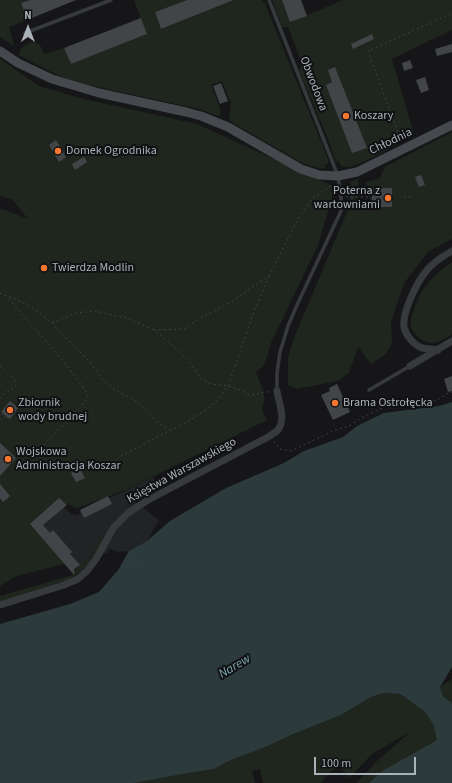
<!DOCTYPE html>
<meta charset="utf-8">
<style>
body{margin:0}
#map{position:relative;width:452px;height:783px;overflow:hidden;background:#161618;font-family:"Source Sans 3",sans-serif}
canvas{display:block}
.north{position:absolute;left:8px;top:8px;width:40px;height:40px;-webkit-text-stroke:3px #111113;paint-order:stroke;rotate:0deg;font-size:11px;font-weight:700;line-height:16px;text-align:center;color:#a8b2b8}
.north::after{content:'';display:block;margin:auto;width:14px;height:18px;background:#a8b2b8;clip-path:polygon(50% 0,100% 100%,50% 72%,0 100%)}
.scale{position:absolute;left:314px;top:757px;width:102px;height:18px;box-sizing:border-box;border:2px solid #a8b2b8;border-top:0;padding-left:5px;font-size:12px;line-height:14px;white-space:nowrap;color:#a8b2b8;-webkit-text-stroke:3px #111113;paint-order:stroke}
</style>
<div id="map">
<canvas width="452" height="783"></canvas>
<div class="north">N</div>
<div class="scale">100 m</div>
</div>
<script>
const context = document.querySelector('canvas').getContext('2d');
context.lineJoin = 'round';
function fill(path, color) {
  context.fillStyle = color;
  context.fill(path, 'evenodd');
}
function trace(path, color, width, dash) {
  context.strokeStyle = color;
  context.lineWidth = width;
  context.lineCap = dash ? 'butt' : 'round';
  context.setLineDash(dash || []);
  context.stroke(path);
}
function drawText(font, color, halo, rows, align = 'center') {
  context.font = font + ' "Source Sans 3",sans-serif';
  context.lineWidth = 4;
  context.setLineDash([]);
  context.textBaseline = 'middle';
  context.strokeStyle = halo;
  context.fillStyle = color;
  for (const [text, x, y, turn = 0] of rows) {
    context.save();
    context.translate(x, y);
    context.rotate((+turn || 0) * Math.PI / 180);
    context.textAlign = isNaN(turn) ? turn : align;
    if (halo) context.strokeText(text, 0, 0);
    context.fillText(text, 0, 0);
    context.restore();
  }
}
const built = new Path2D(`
 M0,443L15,461L68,511L72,514L75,515L78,514L153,477L157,484L133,498L135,502L159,520L147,541L129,551L118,552L109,548L107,554L95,551L92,556L74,570L10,496Z`);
const green = new Path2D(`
 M0,0H30L21,4L27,20L9,27L14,46L0,37Z
 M134,0H187L155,12L161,29L235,0H262L263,2L264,1L328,159V164H325V168L324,169L307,165L299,161L231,122L229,118L231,103L222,81L211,85L221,111L220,112V115L218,116L199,109L98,87L74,81L53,73L19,55C20,47 26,44 33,41L40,45L44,54L64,48L71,64L147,34Z
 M272,0H282L291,22L343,0H452V30L392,59L414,134C400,142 359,168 345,167C341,167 340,164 338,161L336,162L329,141L299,71L302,64L288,27H282Z
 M0,59L39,86L80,98L197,124L335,187L318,245L271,343C268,353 266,367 256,372L263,390L265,401L262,407L263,412L267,420L128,489L77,508L62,502L36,528L65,564L16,576L0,586V208L28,219L12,199L0,196Z
 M452,132V239L428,252L404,283L391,322L392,344L386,354L371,364L358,347L349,373L338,381L297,389L288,385V357L294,338L349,207L351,181L358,179L359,191L355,199L356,209L365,210L373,194L365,182L379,179L385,167Z
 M452,262V334C447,338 441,341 435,343C426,344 414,336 411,327C409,321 416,304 419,297C426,282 439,271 452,262Z
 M100,536L104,538L90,563L81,572L73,577L68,580L0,602V596L73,575L74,572V570L92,556L95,551L94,550L99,540L97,538Z
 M452,679V703L443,696L440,687Z
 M384,693L400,694L424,711L433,724L437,740L382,771L369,783H356L377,761L410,732L372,754L349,778L339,765L328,774L321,783H263L260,769L252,771L255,783H133L183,774L214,769L231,760L268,746L291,735L341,715L371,697Z`);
const water = new Path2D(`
 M452,402V667L440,687L443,696L452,703V783H369L382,771L437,740L433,724L424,711L400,694L384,693L371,697L341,715L291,735L268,746L231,760L214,769L183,774L134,783H0V624L70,604L99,592L118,570L129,551L147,541L170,521L226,488L284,463L304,451L343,437L357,426L384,413L439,406Z`);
const building = new Path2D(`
 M30,0H76L27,20L21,3Z
 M187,0H234L161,29L155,12Z
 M282,0H301L307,16L290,22Z
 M141,18L147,34L71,64L64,48Z
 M372,34L374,39L353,49L351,44Z
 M452,44V52L437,56L435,49Z
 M410,60L413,68L404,71L402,63Z
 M335,67L367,148L352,153L326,85L332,82L328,70Z
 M425,77L429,90L421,93L416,80Z
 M221,83L228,101L220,104L213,86Z
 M56,140L66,157L59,162L49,145Z
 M84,157L87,162L75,170L72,164Z
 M421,175L425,185L419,187L415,177Z
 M372,188H392V207H372Z
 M452,376V391L448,392L444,379Z
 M337,384L350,412L333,420L321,395L330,391L329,388Z
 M10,401L18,408L10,419L1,412Z
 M0,443L16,458L0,476Z
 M80,469L85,478L76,482L71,473Z
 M0,484L10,496L3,502L0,498Z
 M108,496L112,504L84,518L80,510Z
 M59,498L67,505L43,525L50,533L53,530L72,552L70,554L80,565L74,569V575L30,524Z`);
const path = new Path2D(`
 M398,132L368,51L452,13
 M346,197H372
 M404,197H412
 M0,293L22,302L37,311L52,323L58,330L89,361L104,381L115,390L138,402L147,411L156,421L163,426L170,429
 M5,295L66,364L88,394L85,402L38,451
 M52,323L76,313L95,311L127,318L154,330L170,343L188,360L201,379L211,384L228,386L243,391L247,394L252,395L264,392H270
 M154,330L184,329L197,320L231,302L269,276L298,219L312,199L329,187L331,185
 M0,366L14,379L16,386L4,394L0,398
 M2,414L8,418
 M0,419L2,420L5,416
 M274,441L280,449L291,451L333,431L351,425L361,418L388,405L423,399L436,401L446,394L452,392
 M0,450L4,457
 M121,456L187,422L209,408L219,398L228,386L255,309L269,276
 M129,551L138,566`);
const lane = new Path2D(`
 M269,0L338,176L341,197V211L297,305L288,326L280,352L277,373V391
 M25,33L111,0
 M369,390L410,366`);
const street = new Path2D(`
 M438,350C433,349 427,349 422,348C414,345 406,336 404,327C402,312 417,282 427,270C434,262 443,256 452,251
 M410,366L452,341
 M0,605L64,585L78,579L87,571L96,559L114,527L128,513L148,500L270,436C272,434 276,432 278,430C286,419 279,403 277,391`);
const secondary = new Path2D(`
 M0,51L18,63L52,79L99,93L186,112L201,116L228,127L301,169L319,175L338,176L357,172L452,125`);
const markers = [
 [346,116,4,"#f57731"],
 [58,151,4,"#f57731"],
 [388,198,4,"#f57731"],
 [44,268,4,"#f57731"],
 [335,403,4,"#f57731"],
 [10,410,4,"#f57731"],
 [8,459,4,"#f57731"]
];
const streetNames = [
 ["Obwodowa",313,84,69],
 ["Chłodnia",391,142,-26],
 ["Księstwa Warszawskiego",182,471,-29]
];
const poiNames = [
 ["Koszary",354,116],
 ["Domek Ogrodnika",66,151],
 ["Poterna z",380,191,"right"],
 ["wartowniami",380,205,"right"],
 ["Twierdza Modlin",52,268],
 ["Zbiornik",18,403],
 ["wody brudnej",18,417],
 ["Brama Ostrołęcka",343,403],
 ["Wojskowa",16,452],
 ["Administracja Koszar",16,466]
];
const waterNames = [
 ["Narew",235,667,-31]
];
fill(built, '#222325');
fill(green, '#1f261e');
fill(water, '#2c3a3c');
fill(building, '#424548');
trace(path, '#3d4144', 1, [2, 3]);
trace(lane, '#373a3d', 3.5);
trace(street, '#373a3d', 7);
trace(secondary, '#45494d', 9);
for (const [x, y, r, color] of markers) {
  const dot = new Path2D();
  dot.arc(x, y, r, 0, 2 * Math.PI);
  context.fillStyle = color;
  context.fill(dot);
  trace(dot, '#111113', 1.5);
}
drawText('12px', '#a8b2b8', '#111113', streetNames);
drawText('12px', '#a8b2b8', '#111113', poiNames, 'left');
drawText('italic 13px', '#7eabb4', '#111113', waterNames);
</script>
